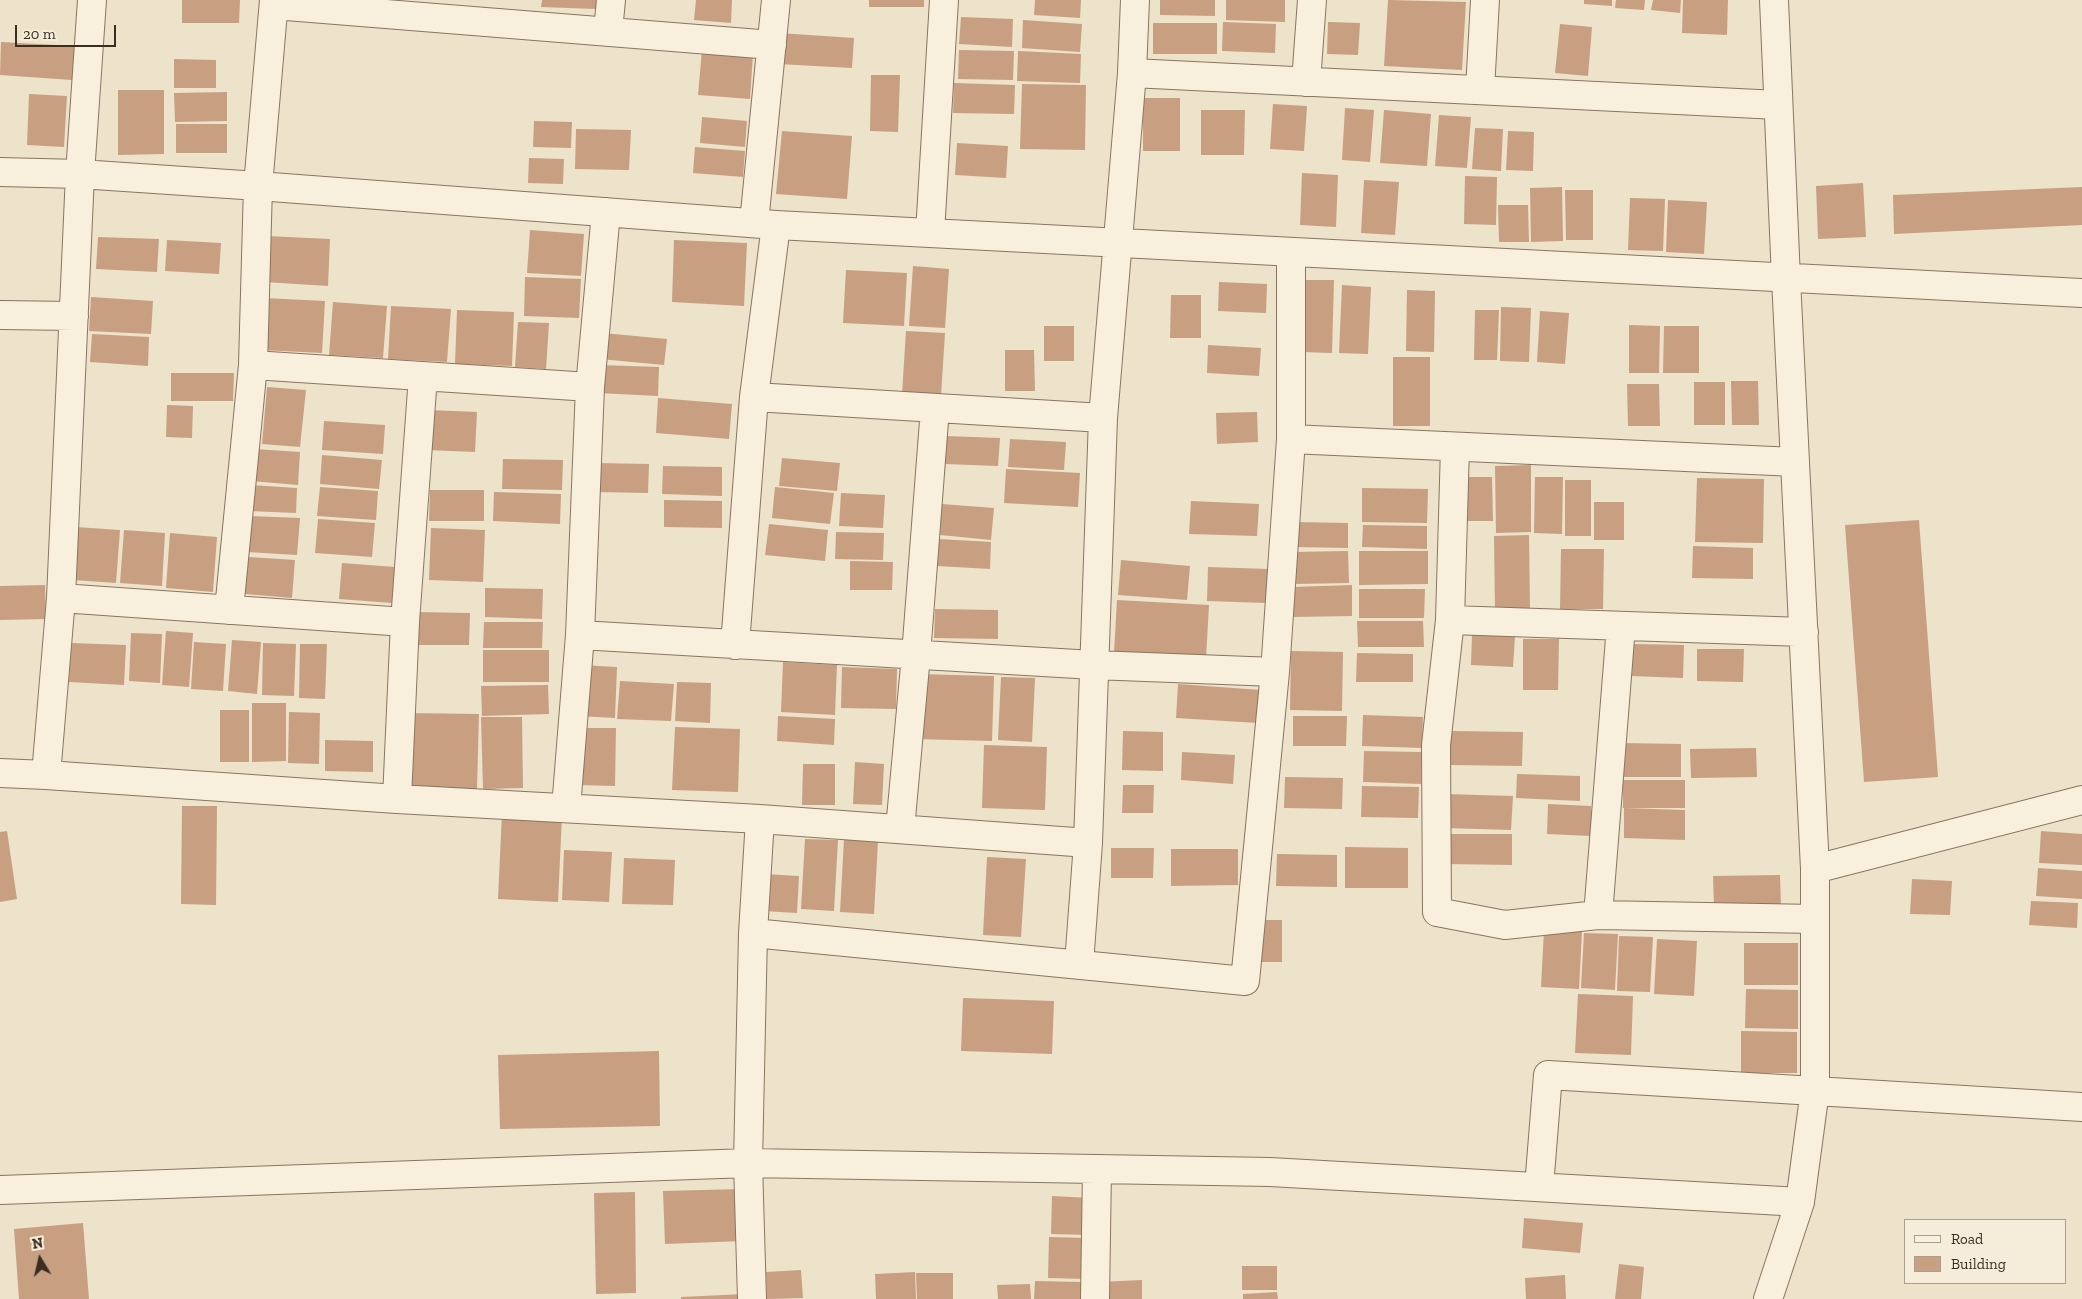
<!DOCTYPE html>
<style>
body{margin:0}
#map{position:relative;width:2082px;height:1299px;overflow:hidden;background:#ede2ca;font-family:"Zilla Slab",serif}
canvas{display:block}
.legend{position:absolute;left:1904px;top:1219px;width:162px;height:65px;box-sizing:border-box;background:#f5edd9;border:1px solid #aaa08f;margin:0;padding:6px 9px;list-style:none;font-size:15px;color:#3a2d21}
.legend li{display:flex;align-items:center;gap:10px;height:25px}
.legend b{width:25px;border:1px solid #aaa08f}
.north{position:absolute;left:15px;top:1234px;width:50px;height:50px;-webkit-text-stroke:4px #f5edd9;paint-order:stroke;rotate:351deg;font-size:14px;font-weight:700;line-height:20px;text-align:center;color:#3a2d21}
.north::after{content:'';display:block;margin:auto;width:18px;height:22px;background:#3a2d21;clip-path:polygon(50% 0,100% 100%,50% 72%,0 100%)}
.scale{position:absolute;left:15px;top:25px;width:101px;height:22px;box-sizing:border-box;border:2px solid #3a2d21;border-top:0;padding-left:6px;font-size:15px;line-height:18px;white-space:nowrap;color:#3a2d21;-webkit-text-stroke:4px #f5edd9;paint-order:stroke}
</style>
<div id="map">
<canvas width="2082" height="1299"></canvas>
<ul class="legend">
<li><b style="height:6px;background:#f8f0dd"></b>Road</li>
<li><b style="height:14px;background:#c99f82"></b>Building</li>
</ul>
<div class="north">N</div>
<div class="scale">20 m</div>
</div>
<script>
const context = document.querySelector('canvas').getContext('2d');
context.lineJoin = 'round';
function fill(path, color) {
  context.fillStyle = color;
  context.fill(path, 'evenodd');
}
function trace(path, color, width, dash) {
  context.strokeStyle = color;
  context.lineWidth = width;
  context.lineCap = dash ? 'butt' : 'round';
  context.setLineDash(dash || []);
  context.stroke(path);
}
const building = new Path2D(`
 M182,0H240L239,23H182Z
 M542,0H597L596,9L541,7Z
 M696,0H732L731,23L694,20Z
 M869,0H924V7H869Z
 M1035,0H1081L1080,18L1034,15Z
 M1160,0H1215V16L1160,15Z
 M1226,0H1285V22L1226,20Z
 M1388,0L1466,2L1462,70L1384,66Z
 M1584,0H1612V6L1584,4Z
 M1616,0H1645L1644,10L1615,8Z
 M1653,0H1681L1680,13L1651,10Z
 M1683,0H1728L1727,35L1682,33Z
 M961,17L1013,19L1012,47L959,44Z
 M1023,20L1082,24L1080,52L1022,48Z
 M1223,22L1276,24L1275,53L1222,51Z
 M1328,22L1360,23L1358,55L1327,54Z
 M1153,23H1217V54H1153Z
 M1560,24L1592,27L1588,76L1555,73Z
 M779,33L854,38L852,68L778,64Z
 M1,42L75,46L72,80L0,75Z
 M702,50L753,54L750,99L698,95Z
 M959,50L1014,51L1013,80L958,79Z
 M1018,51L1081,54L1080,83L1017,81Z
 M174,59L216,60V88H174Z
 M871,75H900L898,132L870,131Z
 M954,83L1015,85L1014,114L953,113Z
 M1022,84L1086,85L1085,150L1020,149Z
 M118,90H164V154L118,155Z
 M227,92V121L175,122L174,93Z
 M29,94L67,96L64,147L27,145Z
 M1143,98H1180V151H1143Z
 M1273,104L1307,106L1304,151L1270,149Z
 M1345,108L1374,110L1370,162L1342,160Z
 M1201,110H1245L1244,155H1201Z
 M1384,110L1431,114L1427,166L1380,163Z
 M1439,115L1471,117L1467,168L1435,166Z
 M702,117L747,121L745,147L700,143Z
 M534,121L572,122L571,148L533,147Z
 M176,124H227V153H176Z
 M1475,128L1503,129L1501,171L1472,169Z
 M576,129L631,130L629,170L575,169Z
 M782,131L852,136L847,199L776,194Z
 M1508,131L1534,132L1533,171L1506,170Z
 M957,143L1008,146L1006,178L955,175Z
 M695,147L745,151L743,177L693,173Z
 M529,158L564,159L563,184L528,183Z
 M1302,173L1338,175L1336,227L1300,225Z
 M1465,176L1497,177L1496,225L1464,224Z
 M1364,180L1399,182L1395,235L1361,233Z
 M1863,183L1866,237L1818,239L1816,186Z
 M1562,187L1563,241L1531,242L1530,188Z
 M2082,187V225L1894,234L1893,195Z
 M1565,190H1593V240H1566Z
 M1630,198L1665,199L1663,251L1628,250Z
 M1668,200L1707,202L1704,254L1666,252Z
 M1498,205H1528L1529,242H1499Z
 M530,230L584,234L581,276L527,273Z
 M267,236L330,239L328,286L264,282Z
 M98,237L159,239L157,272L96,269Z
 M167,240L221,243L219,274L165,271Z
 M674,240L747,243L744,306L672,302Z
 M913,266L949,269L945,328L909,326Z
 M846,270L907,273L904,326L843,323Z
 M525,277L581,279L579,318L524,316Z
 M1304,280H1334L1332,353L1301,352Z
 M1219,282L1267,284L1266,313L1218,311Z
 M1342,285L1371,287L1368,354L1339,353Z
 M1407,290L1435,291L1434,352L1406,351Z
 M1171,295H1201V338H1170Z
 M91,297L153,301L151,334L89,331Z
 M264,298L325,301L322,353L261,350Z
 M333,302L387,306L383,358L329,355Z
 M391,306L451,309L447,362L388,359Z
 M1501,307L1531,308L1529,362L1500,361Z
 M457,310L514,312L512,366L455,364Z
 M1475,310H1499L1497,360H1474Z
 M1540,311L1569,313L1565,364L1537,362Z
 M518,322L549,323L546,369L515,367Z
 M1629,325L1660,326L1659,373H1629Z
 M1044,326H1074V361H1044Z
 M1664,326H1699V373H1663Z
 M906,331L945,333L941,396L902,394Z
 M603,333L667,339L664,365L600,359Z
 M92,334L149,337L148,366L90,362Z
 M1208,345L1261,348L1259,376L1207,373Z
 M1005,350H1034L1035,391H1005Z
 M1393,357H1430V426H1393Z
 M599,365L659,367L658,396L598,393Z
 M171,373H234L233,401H171Z
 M1731,381H1758L1759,425H1732Z
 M1694,382H1725V425H1694Z
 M1627,384H1659L1660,426H1628Z
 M267,387L306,390L300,447L262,444Z
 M658,398L732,404L729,439L656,433Z
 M167,405L193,406L192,438L166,437Z
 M429,410L477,412L475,452L427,450Z
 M1257,412L1258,442L1217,444L1216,413Z
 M324,421L385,425L383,454L322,450Z
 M946,436L1000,438L998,466L945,464Z
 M1010,439L1066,442L1064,470L1008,467Z
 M254,449L300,452L298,485L251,481Z
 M322,455L382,460L379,489L320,484Z
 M782,458L840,463L837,491L779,486Z
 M503,459L563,460L562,490L502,489Z
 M596,463L649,464L648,493L595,492Z
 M1531,465V532L1496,533L1495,466Z
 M663,466L722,467V496L662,494Z
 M1006,469L1080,473L1078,507L1004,503Z
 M1466,477H1492L1493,521H1466Z
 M1535,477H1563L1562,534L1534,533Z
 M1697,478L1764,479L1763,543L1695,542Z
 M1565,480H1591V536H1565Z
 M250,485L297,488L296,513L249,511Z
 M320,487L378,491L376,520L317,516Z
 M775,487L834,493L830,524L772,518Z
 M1362,488L1428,489L1427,523L1362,522Z
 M430,490H484V521H429Z
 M494,492L561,494L560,524L493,521Z
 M841,493L885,495L883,528L839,526Z
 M664,500L722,501V528L664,527Z
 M1191,501L1259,504L1257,536L1189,534Z
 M1594,502H1624V540H1594Z
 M942,504L994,508L991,540L940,535Z
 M250,516L300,518L297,555L247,552Z
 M318,519L375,523L372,557L315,553Z
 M1919,520L1938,777L1864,782L1845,525Z
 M1296,522L1348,523V548L1295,547Z
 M769,524L828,530L825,561L765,555Z
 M1363,525L1427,526V549L1362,547Z
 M76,527L120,530L116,583L73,580Z
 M431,528L485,530L483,582L429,580Z
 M124,530L165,533L162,586L120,583Z
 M836,532L884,533L883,560L835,559Z
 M170,533L217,537L213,592L166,588Z
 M1529,535L1530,610H1495L1494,536Z
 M939,539L991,542L990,569L937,566Z
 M1693,546L1753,548V579L1692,578Z
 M1561,549H1604L1603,609H1560Z
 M1348,551L1349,583L1293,584V552Z
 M1359,551H1428V584L1359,585Z
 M248,557L295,560L292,598L245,594Z
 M1121,560L1190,566L1187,600L1118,595Z
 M850,561L893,562L892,590H850Z
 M342,563L395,567L392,603L339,599Z
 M1208,567L1268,569L1266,603L1207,601Z
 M45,585L46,619L0,620V586Z
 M1352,585V616L1293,617L1292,587Z
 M485,588L543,589L542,619L485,617Z
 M1359,589H1425L1424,618H1359Z
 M1117,600L1209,605L1206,658L1114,653Z
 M935,609L998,610V639L934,638Z
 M417,612L470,613L469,645H417Z
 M1357,621H1423L1424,647H1358Z
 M484,622H543L542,648H483Z
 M166,631L193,633L189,687L162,685Z
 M131,633L162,634L160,683L129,681Z
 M1472,634L1515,636L1513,667L1471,665Z
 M1523,639H1559L1558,690H1523Z
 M232,640L261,642L257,694L228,691Z
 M194,642L226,644L223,691L191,689Z
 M71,643L126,645L124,685L69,682Z
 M263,643L296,644L294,696L262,695Z
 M300,644H327L325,699L299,698Z
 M1633,644L1684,645L1683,678L1632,676Z
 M1697,649H1744L1743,682L1697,681Z
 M483,650H549V682H483Z
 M1291,651L1343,652L1342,711L1290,710Z
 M1357,653L1413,654V682H1356Z
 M783,662L837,665L835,715L781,712Z
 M581,665L617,667L615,718L578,716Z
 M842,667L897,669L896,709L841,708Z
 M916,674L994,676L992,741L914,739Z
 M1001,677L1035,678L1032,742L998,740Z
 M620,681L674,684L671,721L617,719Z
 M677,682L711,683L710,723L675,721Z
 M1178,684L1261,690L1258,723L1176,718Z
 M548,685L549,714L482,716L481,686Z
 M252,703H286V761L252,762Z
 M220,710H249V762H220Z
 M289,712L320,713L319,764L288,763Z
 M407,713L479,714L477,789L406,788Z
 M1363,715L1423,717L1422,748L1362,746Z
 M778,716L835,719L834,745L777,741Z
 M1293,716H1347L1346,746H1293Z
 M481,717H522L523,788L483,789Z
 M675,727L740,729L738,792L672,790Z
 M578,728H616L615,786L577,785Z
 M1123,731L1163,732V771L1122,770Z
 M1451,731L1523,732L1522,766L1450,765Z
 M325,740L373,741V772L325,771Z
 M1622,743L1681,744V777H1622Z
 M984,745L1047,747L1045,810L982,808Z
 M1756,748L1757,777L1691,778L1690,749Z
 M1364,751L1421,752V784L1363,782Z
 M1182,752L1235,755L1233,784L1181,780Z
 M855,762L884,764L882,805L853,804Z
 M803,764H835V805H802Z
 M1517,774L1580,776V801L1516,798Z
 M1285,777L1343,778L1342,809L1284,808Z
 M1623,780H1685V808H1623Z
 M1123,785H1154L1153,813H1122Z
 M1362,786L1419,787L1418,818L1361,817Z
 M1445,794L1513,796L1511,830L1444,828Z
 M1548,804L1591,806V836L1547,834Z
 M182,806H217L216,905L181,904Z
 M1624,808L1685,810V840L1624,838Z
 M502,813L562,816L558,902L498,899Z
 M7,831L17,899L0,902V832Z
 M2041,831L2082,834V865L2039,863Z
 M1448,834H1512V865L1447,864Z
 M805,839L838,840L834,911L801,909Z
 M844,839L878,841L874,914L840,912Z
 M1345,847L1408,848V888H1345Z
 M1111,848H1154L1153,878H1111Z
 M1171,849H1238V885L1171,886Z
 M564,850L612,852L609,902L562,900Z
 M1277,854L1337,855V887L1276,886Z
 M987,857L1026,859L1021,937L983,935Z
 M624,858L675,860L673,905L622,904Z
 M2038,868L2082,871V899L2036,896Z
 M764,874L799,876L797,913L763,911Z
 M1780,875L1781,906L1714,907L1713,876Z
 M1912,879L1952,881L1950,915L1910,914Z
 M2031,901L2078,903L2077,928L2029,925Z
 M1256,920H1282V962H1256Z
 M1544,930L1582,932L1579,989L1541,987Z
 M1584,933L1618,934L1615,990L1581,988Z
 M1619,936L1653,937L1650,992L1617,991Z
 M1657,939L1697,941L1694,996L1654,994Z
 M1744,943H1798V985H1744Z
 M1746,989L1798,990V1029L1745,1028Z
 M1578,994L1633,996L1631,1055L1575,1053Z
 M963,998L1054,1001L1052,1054L961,1051Z
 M1741,1031L1797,1032V1073H1741Z
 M659,1051L660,1126L500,1129L498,1055Z
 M742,1189L743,1241L665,1244L663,1191Z
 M635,1192L636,1293L596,1294L594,1193Z
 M1052,1196L1091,1198L1090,1235L1051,1234Z
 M1524,1218L1583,1223L1580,1253L1522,1248Z
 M83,1223L89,1299H19L14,1229Z
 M1049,1237L1087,1238L1086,1279L1048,1278Z
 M1619,1264L1644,1267L1641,1299H1615Z
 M1242,1266H1277V1290H1242Z
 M801,1270L803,1298L767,1299L766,1272Z
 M915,1272L916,1299H876L875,1274Z
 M916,1273H953V1299H917Z
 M1565,1275L1566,1299H1526L1525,1278Z
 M1142,1280V1299H1100L1099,1282Z
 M1035,1281L1082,1282V1299H1034Z
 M1030,1284L1031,1299H998L997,1285Z
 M1277,1292L1278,1299H1243V1294Z
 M745,1294V1299H681V1297Z`);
const minor = new Path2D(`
 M274,5L772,45
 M608,31L611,0
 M1132,73L1778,105
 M1306,82L1312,0
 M1480,90L1485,0
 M0,172L80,174L258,186L776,225L2082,293
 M754,223L776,0
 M930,233L944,0
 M0,315L74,316
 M253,365L590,387
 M754,397L1103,418
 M1291,439L1795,462
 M1455,447L1450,620L1436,745L1437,912L1505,925L1598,915L1815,919
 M61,598L405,622
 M229,610L253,365L258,186L274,0
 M1450,620L1804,632
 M580,635L1094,665L1275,672
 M735,645L754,397L776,225
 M0,773L46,775L397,799L760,819L1088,843
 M46,775L61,598L80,174L92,0
 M397,799L405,622L423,376
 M566,808L580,635L590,387L606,212
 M900,829L916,655L935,408
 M1815,869L2082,800
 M1598,915L1621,626
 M753,933L1245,981L1275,672L1291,439V252
 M1079,964L1088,843L1103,418L1132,73L1135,0
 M1539,1187L1548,1075L2082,1107
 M0,1190L748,1163L1270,1172L1800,1202
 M752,1299L748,1163L753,933L760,819
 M1095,1299L1097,1169
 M1768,1299L1800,1202L1815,1090V869L1786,279L1774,0`);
fill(building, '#c99f82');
trace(minor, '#89755f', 30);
trace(minor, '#f8f0dd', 28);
</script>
